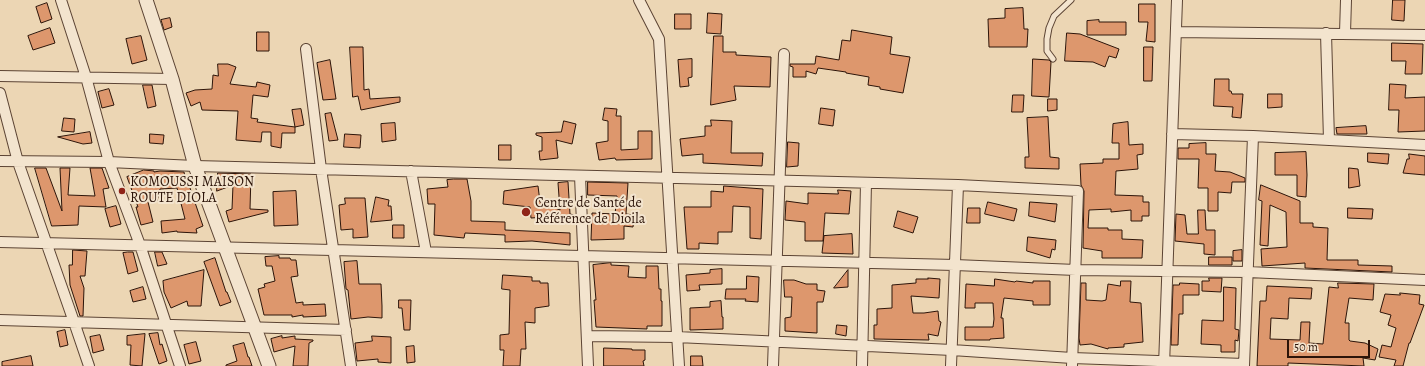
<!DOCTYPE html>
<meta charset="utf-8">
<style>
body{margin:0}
#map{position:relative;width:1425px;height:366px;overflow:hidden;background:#ecd6b4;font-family:Alegreya,serif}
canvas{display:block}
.scale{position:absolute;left:1287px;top:340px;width:83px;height:18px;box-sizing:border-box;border:2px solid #2c1409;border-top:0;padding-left:5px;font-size:12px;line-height:14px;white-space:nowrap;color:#2c1409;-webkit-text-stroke:3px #f3e4ce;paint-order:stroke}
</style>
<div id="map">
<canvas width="1425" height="366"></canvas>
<div class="scale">50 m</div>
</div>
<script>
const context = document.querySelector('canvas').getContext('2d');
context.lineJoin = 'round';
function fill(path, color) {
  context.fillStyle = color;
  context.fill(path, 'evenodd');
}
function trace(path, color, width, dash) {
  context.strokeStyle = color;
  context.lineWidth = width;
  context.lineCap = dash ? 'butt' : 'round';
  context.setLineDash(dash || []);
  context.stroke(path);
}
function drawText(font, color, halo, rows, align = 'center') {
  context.font = font + ' Alegreya,serif';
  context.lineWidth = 4;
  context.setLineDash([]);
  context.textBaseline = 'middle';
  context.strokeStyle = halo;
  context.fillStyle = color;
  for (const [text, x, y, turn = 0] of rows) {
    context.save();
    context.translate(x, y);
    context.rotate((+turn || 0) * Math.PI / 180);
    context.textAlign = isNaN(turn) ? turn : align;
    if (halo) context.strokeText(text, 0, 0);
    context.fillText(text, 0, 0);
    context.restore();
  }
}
const building = new Path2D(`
 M1393,0H1405L1404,21L1392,20Z
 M47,3L52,19L41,23L36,7Z
 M1139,4H1155V42L1146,41L1148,22H1139Z
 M1023,8L1024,29H1028L1027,47H989L988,19L1005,18V9Z
 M708,13L722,14L721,34L707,33Z
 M675,14H691V29H675Z
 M170,18L172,27L164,30L161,20Z
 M1099,20V22H1126V35H1087V21Z
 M50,28L55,43L33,50L28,36Z
 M852,30L892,37L890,54L910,57L903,93L880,89V87L868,85L869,77L846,73V72L818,68L816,74L806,71V77H793V67L790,66V64H815L816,56L839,60L842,40L850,41Z
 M257,32H269V51H257Z
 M1067,33L1080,34L1119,49L1116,58L1109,56L1105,67L1093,62L1065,61Z
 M141,36L147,60L132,64L126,39Z
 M714,36H723V52H736V55L771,57L770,87L734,86L736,100L711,105Z
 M1392,43L1423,44L1422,74H1405L1406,61H1392Z
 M350,47H363L364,90L369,89L370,99L400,97V102L361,110L358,96L353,97Z
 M1144,47H1153L1152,81H1144Z
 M692,59V77L688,78L689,86L680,87L678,60Z
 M1033,59L1049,60L1051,62L1049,97L1032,96Z
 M330,60L336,99L323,100L317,63Z
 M218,64H228L236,67L230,84L256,87L257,82L270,85L268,97L253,95L251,118L258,119L257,122L295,127V133H282L281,148L271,146V132H262L261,142L236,140L238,111L202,110L200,102L191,106L186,93L195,90L212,89L213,75L218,76Z
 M1215,79H1229V91H1231L1232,94H1243L1241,118L1232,117L1233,107L1214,106Z
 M1390,84L1406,85L1405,98L1425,97V131L1398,132L1399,110H1389Z
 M143,85H152L156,106L148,108Z
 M109,89L114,105L102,108L98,92Z
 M1268,94H1282V107L1268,108Z
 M1013,95H1024L1023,112H1012Z
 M1048,99H1057V110L1048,111Z
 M605,108L617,109L616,116H621V150L638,149V131H652V159L616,160L615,158L599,160L596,143L608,141V121L603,120Z
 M821,108L835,110L833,126L819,124Z
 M301,109L304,125L295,127L292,110Z
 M331,113L338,140L329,141L325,114Z
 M1048,117L1050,157L1059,158V169L1025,168V157H1029L1027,118Z
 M64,118L75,119L74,132L62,131Z
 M711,120L732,121L731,153H763L762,166L703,163V154L682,156L680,139L705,136V126H711Z
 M564,121L576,124L572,144L556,140L558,158L540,160L539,151H542V137L536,135V133L561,132Z
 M1128,122L1129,145L1143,144V154L1137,155L1138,169L1116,171L1115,195L1143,196V202H1149V216H1142V221H1131V210L1111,212V209L1089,210L1088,228H1108V230H1122V239L1143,240L1142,258H1102V251L1083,248L1084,191L1081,185L1080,164L1103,163V159H1119V143H1112L1113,124Z
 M395,123L396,140L382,142L381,124Z
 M1366,126L1367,134H1337L1336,128Z
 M90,132L92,143L83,144L58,137Z
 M150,134L164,135L163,144L150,143Z
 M345,134L361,135L360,148L344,147Z
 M788,142L799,143L798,166L787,167Z
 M1206,143V154H1216L1215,171L1230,172L1245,178V182H1232L1231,193L1218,192V211H1208V188H1198L1199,159H1178V148H1189V144Z
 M499,145H511V160H499Z
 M1306,152L1307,175L1306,197L1297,196V175H1275V153Z
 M1368,153L1389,154L1388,164L1368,162Z
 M1409,154L1425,156V175L1403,173L1407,159H1409Z
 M35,168H46L62,211L60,168H70L68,195L95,196L90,168H102L109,188L103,189L106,207L79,206L78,225L52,226Z
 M1349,168L1358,169L1360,186L1349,188Z
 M144,170L154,171V172L160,171L184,172L186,182H188L203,226L196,229L197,233L177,232V231L162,233L161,221L185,219L177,188L160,189L157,201L147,198L153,222L141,225L136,207H138L127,177Z
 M218,173L251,174L250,209L268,210V212L229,222L226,211L232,209L233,185L217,191Z
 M454,179H467L471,201V221L505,222V230L570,233V245L532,241L505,242V235L465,233L464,238L434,235L435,204H428L427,189L448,187L447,180Z
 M568,182L570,214L574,215L531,218L530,207L503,204L504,191L538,186L540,202L560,210L558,183Z
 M588,182L628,183L626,214L634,215L633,227L624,226V239L591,240L592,213L615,214L617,196L588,195Z
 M1261,185L1300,201V223H1313V227L1328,228L1327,260H1358V265L1392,266V272L1305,268V263L1262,266L1261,249L1287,247L1286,212L1270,205L1268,246L1260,245L1262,201L1259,200Z
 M724,186L763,189L761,239L750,238V207L733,206L732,232H718V244L699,243V249H687L684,207H711V191L723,192Z
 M838,190L851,191L849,214L825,213L823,241H805V222L785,220L786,201L808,204V193L838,194Z
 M296,191L298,225L274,226L273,192Z
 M376,197L389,200L388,206H391L392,220L371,222Z
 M345,198H365L368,237L353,238V229L341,230L339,205L345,204Z
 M988,202L1017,209L1014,221L985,214Z
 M1030,202L1057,204L1055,222L1029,216Z
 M116,206L121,224L110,227L105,209Z
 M968,208H980V223H967Z
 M1348,208L1373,209L1372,219L1348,218Z
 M1198,210H1205L1206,230H1215V255L1204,254V244L1175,241L1176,214L1185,215L1187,234H1198Z
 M898,211L918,217L913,233L894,227Z
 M393,225H404V238H393Z
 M852,234L853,254L822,253L824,236Z
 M1028,237L1056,240L1055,250L1052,249L1050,258L1027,251Z
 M73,250L87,251L85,276H80L84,288L83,316H80L70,285L69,265H72Z
 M1242,250V261H1233V251Z
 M128,252H133L138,271L128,274L123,253Z
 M155,252H162L167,264L158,266Z
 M279,256V258H290L291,260H296L298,276L291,277L296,303L303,302V305L325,304L326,316L303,317V315L292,317V315H264L258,289L265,287L264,284L275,281L272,266H266L265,257Z
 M1209,257H1232V265H1209Z
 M215,258L226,292H227L231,302L220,306L204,262Z
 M357,261L359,284H381L382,306V318L368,317L351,319L348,290L346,289L344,262Z
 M611,263V265L629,266L628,277L646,278V266H658L659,289H661V301H662V326H647V329L596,327L594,300H596L593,265Z
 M722,269V284L699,285L700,290L687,291L686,275L710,273V270Z
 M204,270L201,306H188L187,301L171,308L164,292L163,281Z
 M848,270V287L834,288Z
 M503,275L532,277V281H540V283H548L549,306L535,308V323L525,322L526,349H521L520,366H503L504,350H500V335L509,334L510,290L502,289Z
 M747,276L759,277L758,302L745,301L746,299H725L726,289H746Z
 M928,278L940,279L939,298L911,296L913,313H924L938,311L939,321L941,322L938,336L928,334L929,340L874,339V325H877V309L892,308V285L916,283V279H928Z
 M1209,278H1222L1221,292L1202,291V281H1209Z
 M995,279L1015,282L1016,281L1033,283V281H1050V305H1033V301L1004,298L1001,318H1003L1004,338L990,339V340H965V327H993L994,319L993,303H975V308H965L966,284L994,286Z
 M784,280H794L806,284H817V290L825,291L823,302H817V333L785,331V318L791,317L792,297H785Z
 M1121,281H1131L1130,302L1141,303L1143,342L1124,344V347L1108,348V349L1091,344L1080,345L1079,338L1081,283H1086V300L1102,301L1106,300L1108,284L1120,286Z
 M1180,283L1199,284V295H1183V314H1179L1178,345H1171L1173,285H1179Z
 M1338,283L1374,284L1373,300L1349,298L1345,323H1349V340L1350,341L1365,343L1378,349L1375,360L1363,358L1364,366L1288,363V366H1257L1260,301H1266L1267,286L1312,288L1311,299L1289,298L1288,319L1271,318L1270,339L1300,340L1301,322H1310L1309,343L1323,344L1329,287L1338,288Z
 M143,287L146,299L133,302L130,291Z
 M1224,287L1236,288L1235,329L1239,330L1238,341L1235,340V352H1221V345L1201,344L1202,320L1223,321Z
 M1400,293L1420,295L1419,304L1424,305L1410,343H1409L1403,366H1394L1396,360L1379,357L1382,345L1391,347L1396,328L1388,325L1391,315L1380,312L1385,294L1400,295Z
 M399,300H411L410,330H404L402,308H399Z
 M721,301L722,317H723V329L690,330V308L710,307V302Z
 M837,325L847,326L846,336L836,334Z
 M65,330L68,345L60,347L57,332Z
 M158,333L160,345L162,344L167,361L159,364L149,334Z
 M145,334L142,366L130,365L131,345H127V336Z
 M100,335L104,350L93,353L90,337Z
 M282,336V338L295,336V339L313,340V341L309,343L308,366H293L295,346L274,352L271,339Z
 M372,336L391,337V363L378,362V359L357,361L355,343L372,341Z
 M196,342L201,361L189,364L184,345Z
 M244,343L248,357H249L252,366H226V365L237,361L233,346Z
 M414,346L415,362L407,363L406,347Z
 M604,348L632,349V350H645V360L643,361L644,366H604Z
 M31,356L33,366H2V362Z
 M691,356H702L703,366H691Z`);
const service = new Path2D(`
 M1053,59L1047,51V39L1049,28L1054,16L1071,0`);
const minor = new Path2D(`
 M61,0L86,77L109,162L140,245L180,366
 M639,0L659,39L679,366
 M1176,32L1425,35
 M1326,33L1329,140
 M1345,33L1346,0
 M306,49L321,169L351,366
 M0,76L172,79
 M0,93L18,162L74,322L89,366
 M1172,134L1253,136L1425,145
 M0,161L109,162L195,166L958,185L1078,191L1072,366
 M411,171L426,252
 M580,176L588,366
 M0,242L955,265L1076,270L1248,272L1425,280
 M0,320L346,330
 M587,336L677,337L952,350L1072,358L1244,364
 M773,366L784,54
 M862,366L866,183
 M951,366L958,185
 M1164,366L1177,0
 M1244,366L1253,136`);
const tertiary = new Path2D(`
 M146,0L172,79L195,166L269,366`);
const markers = [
 [122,191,4,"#8f2418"],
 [526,212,5,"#8f2418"]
];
const poiNames = [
 ["KOMOUSSI MAISON",130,183],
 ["ROUTE DIOLA",130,199],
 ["Centre de Santé de",535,204],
 ["Référence de Dioila",535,220]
];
fill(building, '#dd976d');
trace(building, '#2c1409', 1);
trace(service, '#5c4434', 7);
trace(minor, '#5c4434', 12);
trace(tertiary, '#5c4434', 15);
trace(service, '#f3e4ce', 5);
trace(minor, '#f3e4ce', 10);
trace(tertiary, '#f3e4ce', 13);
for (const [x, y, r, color] of markers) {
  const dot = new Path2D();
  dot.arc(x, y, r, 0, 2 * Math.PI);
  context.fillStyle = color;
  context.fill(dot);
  trace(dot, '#f3e4ce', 1.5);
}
drawText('14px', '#2c1409', '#f3e4ce', poiNames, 'left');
</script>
